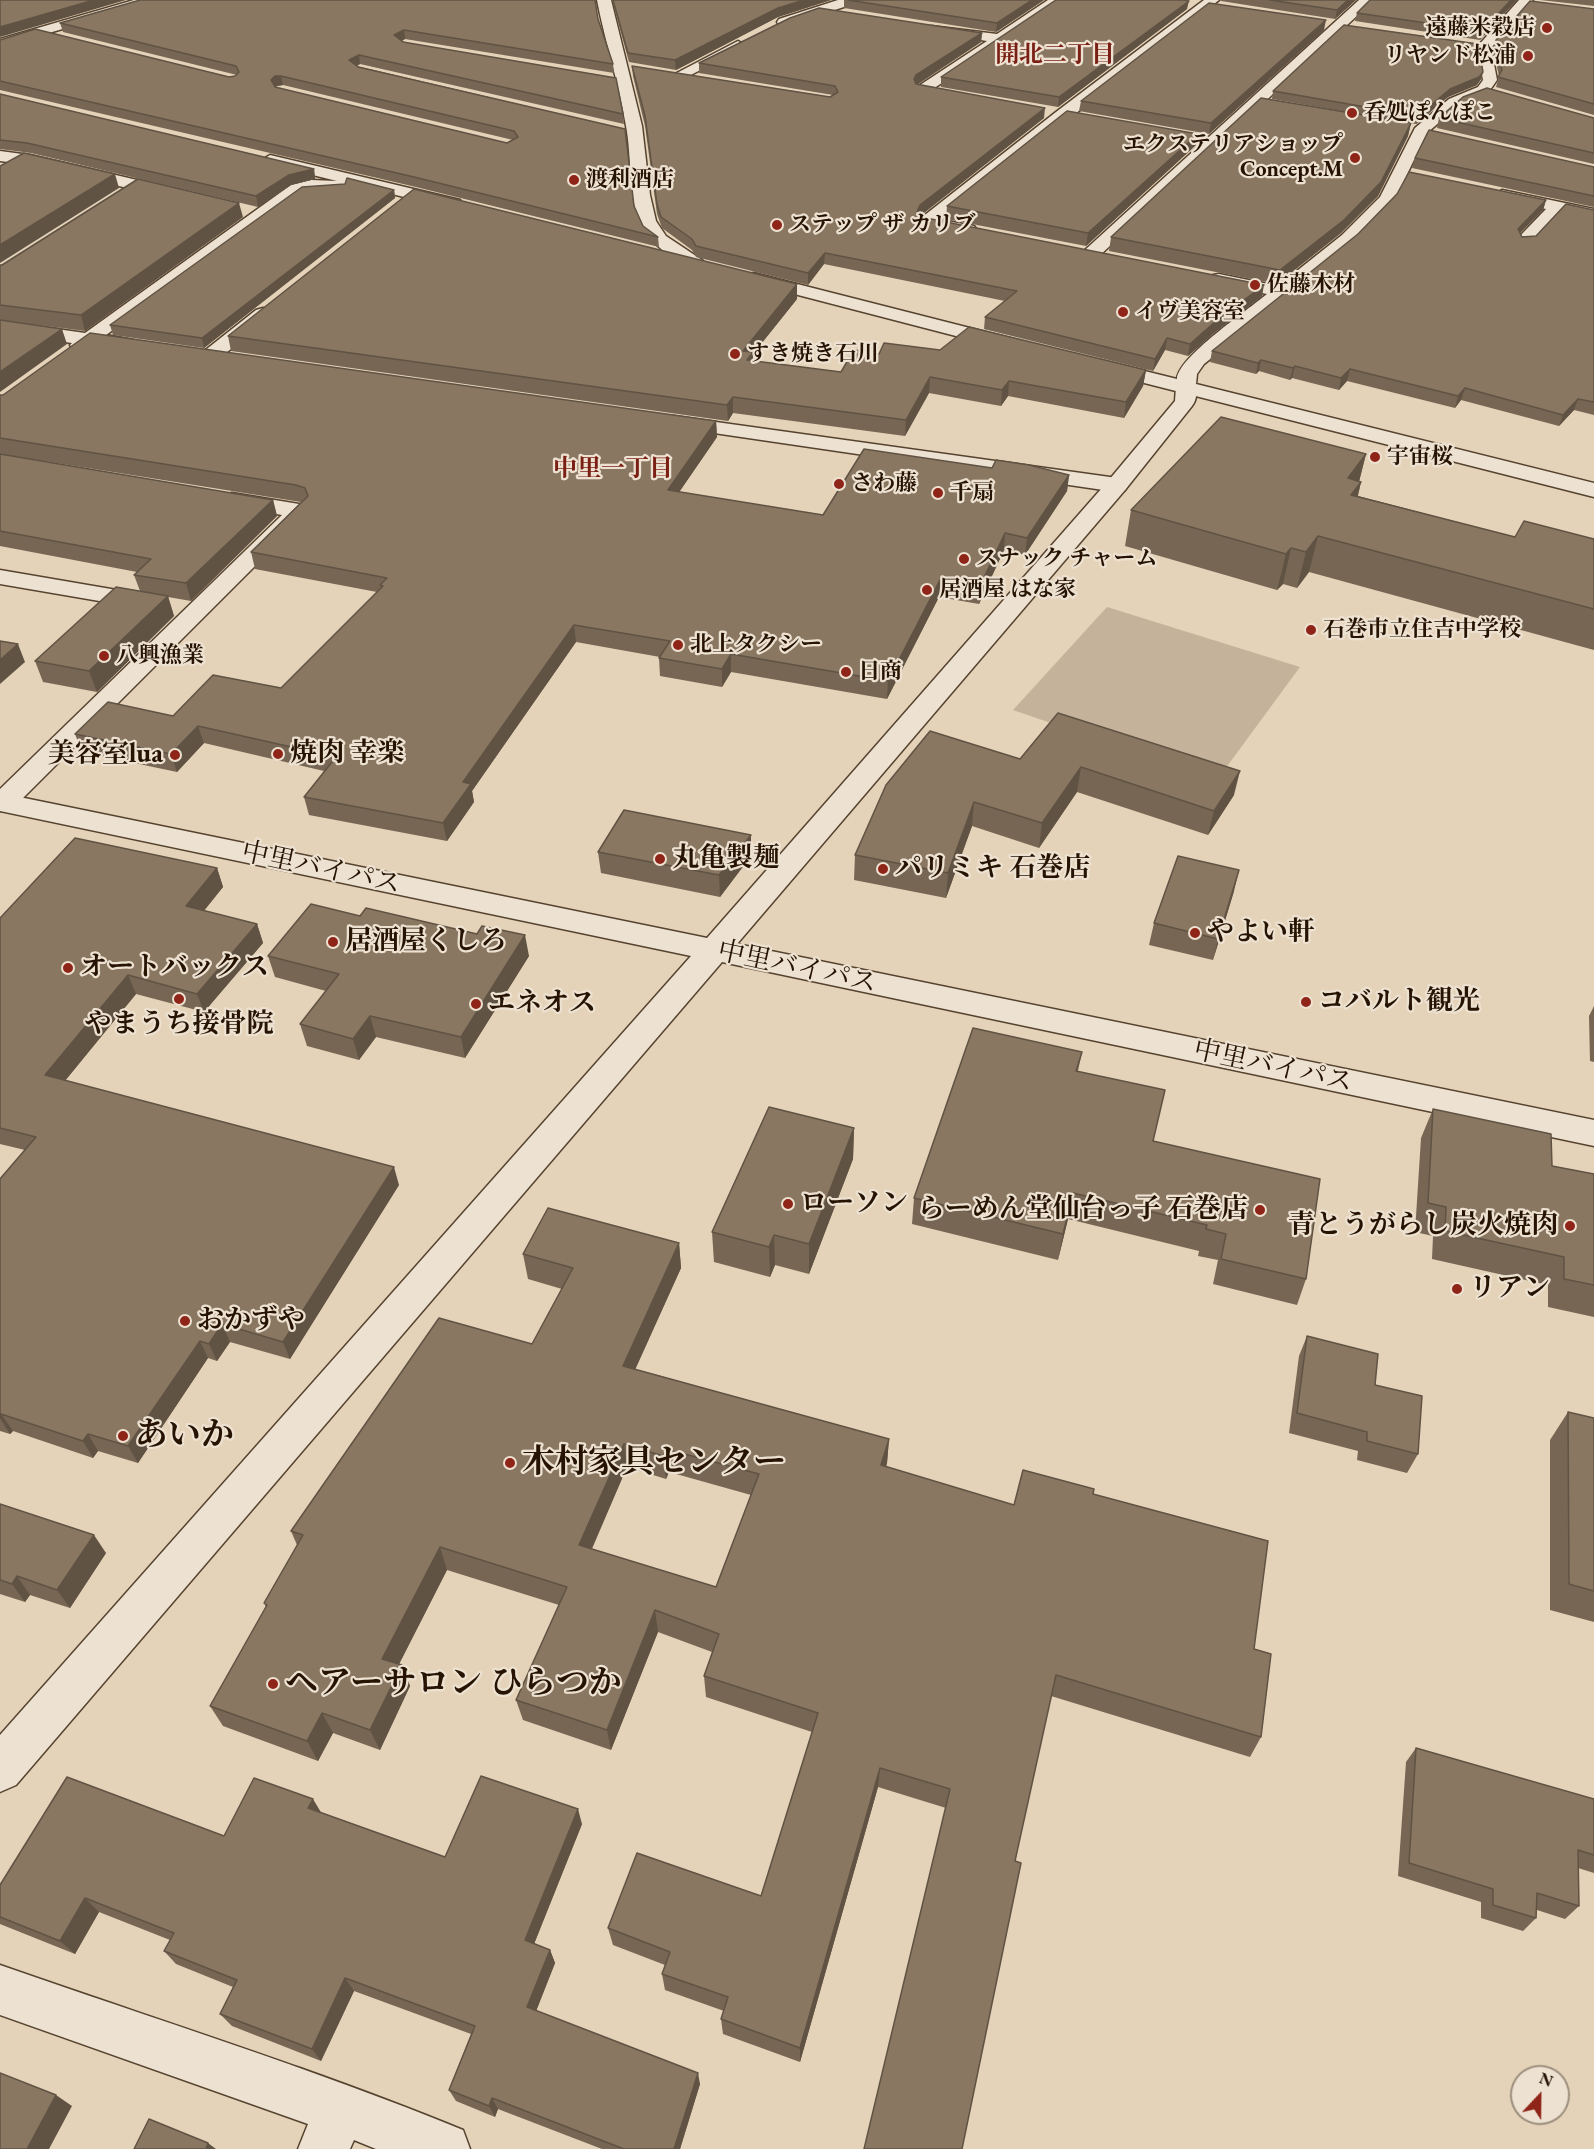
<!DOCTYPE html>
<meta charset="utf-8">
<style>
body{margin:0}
#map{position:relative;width:1594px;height:2149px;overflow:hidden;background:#e4d3b9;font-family:"EB Garamond",serif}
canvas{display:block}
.north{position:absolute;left:1510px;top:2065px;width:60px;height:60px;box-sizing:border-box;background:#ede2d2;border:2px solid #9d8f7e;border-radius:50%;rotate:22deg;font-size:16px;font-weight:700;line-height:24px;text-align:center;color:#261301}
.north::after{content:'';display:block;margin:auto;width:21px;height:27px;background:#8f2418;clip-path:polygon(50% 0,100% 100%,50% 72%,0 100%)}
</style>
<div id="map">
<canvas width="1594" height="2149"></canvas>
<div class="north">N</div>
</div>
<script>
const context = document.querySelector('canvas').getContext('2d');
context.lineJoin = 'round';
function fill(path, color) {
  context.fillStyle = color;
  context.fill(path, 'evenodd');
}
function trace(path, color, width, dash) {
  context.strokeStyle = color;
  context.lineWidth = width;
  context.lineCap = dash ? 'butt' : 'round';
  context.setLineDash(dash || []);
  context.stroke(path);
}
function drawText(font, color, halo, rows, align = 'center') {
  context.font = font + ' "EB Garamond","Noto Serif JP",serif';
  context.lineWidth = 4.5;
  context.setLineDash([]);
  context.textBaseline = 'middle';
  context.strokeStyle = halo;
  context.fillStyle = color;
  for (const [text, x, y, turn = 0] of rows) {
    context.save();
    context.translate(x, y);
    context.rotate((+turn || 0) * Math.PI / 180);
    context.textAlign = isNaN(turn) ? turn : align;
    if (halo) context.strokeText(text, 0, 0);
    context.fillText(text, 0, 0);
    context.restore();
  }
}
const green = new Path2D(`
 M1107,607L1300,667L1217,780L1013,710Z`);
const minor = new Path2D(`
 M134,0H155L153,3L0,47V39Z
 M597,0H611L642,126L650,195L656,221L666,236L702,260L705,264L702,268C683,273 646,239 639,221C628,192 632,157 626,126C619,83 605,42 597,0Z
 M838,0H858L856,3L789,25H779L777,22L779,19Z
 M1048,0H1064L927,93H917L915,90L917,87L987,41L931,32L929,29L931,26L997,34Z
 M1204,0H1219L941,220L974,226L977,230L974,234L968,235L921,226L918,222L921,218L1056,112Z
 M1359,0H1374L1098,257H1086L1083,253L1086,249Z
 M1519,0H1533L1491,48L1497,80L1488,93L1459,105L1427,133L1395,199L1354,243L1204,364L1197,374L1196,384L1594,483V497L1093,370L1090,366L1093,362L1100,360L1177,379C1178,357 1248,310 1267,294L1213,283L1210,279L1213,275L1219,274L1278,286L1342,235L1380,197L1415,128L1449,99L1478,87L1483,80L1477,47Z
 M738,41L745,45L743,48L683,79H673L671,76Z
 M0,151L30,155L180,190L182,194L174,199L30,165L0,161Z
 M270,155L460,200L462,204L454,209L346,183L348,186L346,190C332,193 317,188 303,193L106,335L133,340L136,344L133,348C119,351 103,342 92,345C84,347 83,351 73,349L70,345L72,343L0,333V321L85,333L291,185L311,180L337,181L264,163L262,160Z
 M1502,190L1594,209V219L1562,212L1531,245H1519L1516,241L1519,237L1546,209L1496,199L1494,195Z
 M754,273L1013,339L1016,343L1013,347L1006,349L748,282L745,278L748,274Z
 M263,308L270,310L272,314L270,318L217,360H203L200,356L203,352L256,310Z
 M673,416L1117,478L1125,480L1128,485L1125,490L1117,492L666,426L663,422L666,418Z
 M232,493L299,504L307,506L310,511L12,809L0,811V789L282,515L224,505L221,500L224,495Z
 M0,570L152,596L161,598L164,603L161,608L152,610L0,584Z
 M0,1965C154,2019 312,2068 463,2130L470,2149H376L354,2140L350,2149H298L308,2124L0,2015Z`);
const tertiary = new Path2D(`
 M1186,381L1193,383C1198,389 1197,400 1192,406L1125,490L737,944L1594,1120V1146L722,962L16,1785L0,1792V1735L691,956L0,811V793L707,938L1109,480L1175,401L1176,387L1179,383Z`);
const wall = new Path2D(`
 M612,0H831L778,17L676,70L629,62Z
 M844,0H1044L996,32L844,8Z
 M1220,0H1356L1335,19L1221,1Z
 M1370,0H1517L1480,40L1355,21L1357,13Z
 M1540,0H1594V6Z
 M1187,9L1058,107L941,87V77Z
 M1594,9V115L1496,87L1499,76L1493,49L1496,40Z
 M598,19L613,64L614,73L405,39L402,41L623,114L624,124L360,64L357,66L625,129L634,206L643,226L658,237L659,247L416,187L0,90V40L229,77L235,76L237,75L63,32L60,23ZM283,85L513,140L507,143L275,87L277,86Z
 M1324,30L1209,134L1079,111L1081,101Z
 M982,33L981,42L917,85L1044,118L920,216L921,217L1262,296L1214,333L1188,356L1165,350L1153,371L984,329L985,317L1005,301L824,264L808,285L696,257L692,250L662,228L657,214L645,126L633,76L632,66L830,97L833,95L699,73V63Z
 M1483,72L1481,79L1477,85L1448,97L1416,124L1272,99L1273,91Z
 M0,94L314,169L315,179L291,185L258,207L31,153L0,149Z
 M1439,118H1594V164L1437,128Z
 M1411,123L1408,136L1378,196L1341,233L1277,284L1109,251L1111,237Z
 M1196,145L1086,246L946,219L947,206Z
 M1415,158L1594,167V207L1412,168Z
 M394,190L395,198L204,348L113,335L110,325Z
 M1546,200L1543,210L1520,233L1522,237L1536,236L1594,210V415L1574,410L1559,426L1461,400L1455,408L1347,381L1339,390L1292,378L1290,380L1259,371L1256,374L1210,362L1212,351Z
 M243,217L85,331L0,320V265Z
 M797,299L753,354V361L841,372L879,354L940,350L1146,370L1143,386L1124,418L1008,396L1001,406L929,393L905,436L733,413L728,421L231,351L228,336Z
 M0,395L716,421L717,437L679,492L823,515L992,468L1069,475L1067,491L1025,555L1004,550L979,604L939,597L887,699L731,672L722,687L660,676L659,658L660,657L576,642L472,791L474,802L447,841L309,815L304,797L324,771L204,743L177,772L82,752L75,734L173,716L281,688L377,592L255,569L251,552L301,502L0,454Z
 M0,454L273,500L277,516L191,601L168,597L174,616L97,692L43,682L35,661L140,591L134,575L137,572L0,546Z
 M1366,454L1359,481L1361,482L1358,496L1515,537L1594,539V650L1309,572L1297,588L1283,584L1277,590L1125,546L1131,510Z
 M1058,713L1234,795L1208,835L1077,792L1039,848L972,826L946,898L854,880L855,855L1020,759Z
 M751,835V856L720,897L601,873L598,852Z
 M217,868L223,887L204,911L257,924L263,943L204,1012L136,994L65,1081L399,1185L290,1359L230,1342L217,1361L208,1358L138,1463L98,1451L93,1458L13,1431L10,1434L0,1431V1179L25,1150L0,1144V918Z
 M1234,891L1213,960L1149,945L1154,923Z
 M360,916L529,956L465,1058L376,1037L359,1060L307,1046L300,1024L326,991L275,977L268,956Z
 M1594,1006V1062L1590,1061L1589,1016Z
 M1082,1052L1078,1071L1153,1141L1306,1279L1297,1305L1213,1284L1218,1260L1198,1256L1199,1251L1068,1219L1058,1260L912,1224L914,1198Z
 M1433,1109L1552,1166L1594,1174V1317L1548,1307V1285L1432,1259L1433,1236L1415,1232L1421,1138Z
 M854,1128L853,1159L809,1274L775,1265L770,1277L714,1262L712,1232Z
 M679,1243L681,1268L635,1369L889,1439L887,1463L886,1467L1014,1505L1093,1494L1254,1649L1261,1737L1250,1757L1051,1696L1015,1861L962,2149L946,1808L878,1787L800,2062L723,2034L721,2019L724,2011L665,1990L662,1974L665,1965L613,1945L608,1928L761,1896L812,1732L706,1697L704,1676L712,1652L658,1632L611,1750L523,1720L516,1700L559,1605L447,1570L399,1664L410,1686L380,1750L333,1733L318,1761L223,1726L210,1706L266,1607L264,1603L297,1545L291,1531L532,1344L562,1289L528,1279L523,1254ZM627,1467L666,1479L669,1472L751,1495L716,1587L592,1549Z
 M1307,1336L1375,1385L1418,1454L1407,1473L1357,1460L1358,1451L1289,1433L1299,1356Z
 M1568,1412L1594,1418V1622L1550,1610V1440Z
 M0,1504L106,1553L70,1608L30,1595L25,1602L0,1594Z
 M1416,1748L1594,1799V1873L1578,1868L1579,1906L1565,1919L1537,1910L1536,1918L1523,1931L1481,1918V1902L1398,1876L1406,1762Z
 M320,1812L445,1857L582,1824L534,1944L550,1950L555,1963L536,2011L700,2084L680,2149H602L498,2109L495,2117L456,2101L449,2090L471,2034L354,1991L321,2061L232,2026L220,2014L233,1987L176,1964L164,1951L170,1940L99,1912L75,1954L0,1924V1885L224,1836Z`);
const shadedWall = new Path2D(`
 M94,0H126L0,37V27Z
 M804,0H831L778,17L676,70L675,60L778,8Z
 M1032,0H1044L996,32L997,23Z
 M1348,0H1356L1335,19L1337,10Z
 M1511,0H1517L1480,40L1482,31Z
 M1189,1L1187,9L1058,107L1059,97Z
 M1326,20L1324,30L1209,134L1211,123Z
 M404,30L405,39L396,44L394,35Z
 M982,33L981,42L916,85L914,79L916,75Z
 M359,55L360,64L351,69L349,60Z
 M1483,72L1481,79L1477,85L1448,97L1416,124L1418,116L1450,89Z
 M275,76H281L283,85L277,86L273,90L271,80Z
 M1045,108L1044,118L920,216L917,212L920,205Z
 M1411,123L1408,136L1378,196L1341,233L1277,284L1280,270Z
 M1198,134L1196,145L1086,246L1088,233Z
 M314,169L315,179L291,185L258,207L256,196L289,175Z
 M115,174L119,188L0,263V245Z
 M394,190L395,198L204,348L202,338Z
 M1546,200L1543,210L1514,239L1518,229Z
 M239,203L243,217L85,331L81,315Z
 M825,253L824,264L808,285V273Z
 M797,284V299L753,354V367L747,376L743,351Z
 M1264,285L1262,296L1214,333L1188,356L1190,344L1216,321Z
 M62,329L67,344L0,392V372Z
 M1167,338L1165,350L1153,371L1155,359Z
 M1261,360L1259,371L1256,374L1258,363Z
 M1295,366L1292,378L1290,380L1293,368Z
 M1350,369L1347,381L1339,390L1341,378Z
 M1146,370L1143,386L1124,418L1126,402Z
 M930,377L929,393L905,436L906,420Z
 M1009,381L1008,396L1001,406L1002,390Z
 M1465,388L1461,400L1455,408L1458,396Z
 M733,397V413L728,421L727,405Z
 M1578,399L1574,410L1559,426L1563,415Z
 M716,421L717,437L669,507L668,490Z
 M1366,454L1358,486L1361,482L1352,517L1348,478Z
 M1069,475L1067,491L1025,555L1027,538Z
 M273,500L277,516L191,601L186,583Z
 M1005,533L1004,550L979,604L980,586Z
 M1318,536L1309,572L1297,588L1306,552Z
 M1291,548L1283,584L1277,590L1286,554Z
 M940,580L939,597L887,699L888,681Z
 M168,596L174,616L97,692L89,671Z
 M574,625L576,642L472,791L474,802L447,841L443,823L463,782Z
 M18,644L25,662L0,684V660Z
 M731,654V672L722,687V669Z
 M198,726L204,743L177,772L171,754Z
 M1081,767L1077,792L1039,848L1042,823Z
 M1240,771L1234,795L1208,835L1214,811Z
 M974,802L972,826L946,898L948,873Z
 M751,835V856L720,897L719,875Z
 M217,868L223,887L192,925L186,906Z
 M1239,870L1234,891L1213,960L1218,939Z
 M257,924L263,943L204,1012L197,994Z
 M525,935L529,956L465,1058L461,1037Z
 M128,975L136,994L54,1094L45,1075Z
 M370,1016L376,1037L359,1060L353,1039Z
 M854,1128L853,1159L809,1274V1244Z
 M394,1167L399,1185L290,1359L283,1342Z
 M1073,1193L1068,1219L1058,1260L1063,1234Z
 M774,1235L775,1265L770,1277L769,1247Z
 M679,1243L681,1268L626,1390L623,1366Z
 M222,1324L230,1342L217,1361L209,1344Z
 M200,1341L208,1358L138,1463L128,1446Z
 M1,1414L13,1431L10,1434L0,1418V1415Z
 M88,1434L98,1451L93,1458L83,1441Z
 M889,1439L887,1463L879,1489L881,1465Z
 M624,1444L627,1467L583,1568L579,1545Z
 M666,1449L669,1472L666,1479L663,1456Z
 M94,1535L106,1553L70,1608L57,1590Z
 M440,1547L447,1570L391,1680L382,1659Z
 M17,1576L30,1595L25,1602L12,1584Z
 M655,1610L658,1632L611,1750L607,1730Z
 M402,1665L410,1686L380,1750L370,1730Z
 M322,1713L333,1733L318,1761L307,1741Z
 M880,1768L878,1787L800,2062V2048Z
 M313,1799L322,1814L308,1808Z
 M578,1809L582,1824L530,1954L525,1940Z
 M85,1898L99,1912L75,1954L60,1941Z
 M550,1950L555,1963L533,2019L527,2007Z
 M345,1978L354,1991L321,2061L312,2049Z
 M698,2073L700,2084L680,2149H674Z
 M56,2095L72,2106L49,2149H27Z
 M492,2098L498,2109L495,2117L489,2106Z
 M208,2143L216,2149H206Z`);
const building = new Path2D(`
 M0,0H94L0,27Z
 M140,0H595L598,19L613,64L404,30L394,35L403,42L616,78L623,114L359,55L349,60L358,67L625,129L634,206L643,226L658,237L414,177L0,81V40L35,29L229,77L235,76L239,72L236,66L60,23ZM275,76H281L514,131L518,137L507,143L275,87L271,80Z
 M613,0H804L778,8L675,60L628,53Z
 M848,0H1032L997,23Z
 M1056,0H1184L1189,1L1059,97L941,77Z
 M1270,0H1348L1337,10Z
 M1370,0H1511L1482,31L1357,13Z
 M1530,1L1594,9V104L1498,77L1502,70L1496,40Z
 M1209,3L1326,20L1211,123L1081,101Z
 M819,8L982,33L916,75L914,79L916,84L1045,108L920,205L917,212L921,217L1264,285L1216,321L1190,344L1167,338L1155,359L985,317L1017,291L825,253L808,273L696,246L692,239L661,217L657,204L645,116L632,66L830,97L838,92L835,86L699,63L790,18Z
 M1344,25L1478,44L1483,72L1479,77L1450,89L1418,116L1273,91Z
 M1487,88L1594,118V153L1439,118L1463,97Z
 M0,94L314,169L289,175L256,196L27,143L0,140Z
 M1261,98L1411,123L1381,182L1344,220L1280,270L1111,237Z
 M1067,111L1198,134L1088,233L947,206Z
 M1429,130L1594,167V196L1415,158Z
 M24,153L115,174L0,245V166Z
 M1409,172L1546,200L1518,229L1522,237L1536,236L1566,204L1594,210V402L1578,399L1563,415L1465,388L1458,396L1350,369L1341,378L1295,366L1293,368L1261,360L1258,363L1212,351L1358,234L1397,194Z
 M347,178L394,190L202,338L110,325L302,187L345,184Z
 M138,179L239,203L81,315L0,305V265H2Z
 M414,189L797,284L743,351L753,352L747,360L841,372L854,350L879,354L884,343L940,350L969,327L1146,370L1126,402L1009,381L1002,390L930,377L906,420L733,397L727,405L228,336Z
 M0,320L62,329L0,372Z
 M90,333L716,421L668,490L823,515L864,449L992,468L996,460L1029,465L1069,475L1027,538L1005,533L980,586L940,580L888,681L731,654L722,669L659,658L670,641L574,625L463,782L471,784L443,823L304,797L336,757L198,726L171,754L75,734L108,702L173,716L213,675L281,688L383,586L380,585L387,578L251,552L308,496L305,488L296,485L0,438V395H3Z
 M1221,417L1366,454L1348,478L1361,482L1351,495L1515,537L1524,521L1594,539V609L1318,536L1306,552L1291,548L1286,554L1131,510Z
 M0,454L273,500L186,583L134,575L151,559L0,531Z
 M116,587L168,596L89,671L35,661Z
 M0,641L18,644L0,660Z
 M1058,713L1240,771L1214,811L1081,767L1042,823L974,802L948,873L855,855L886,785L930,731L1020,759Z
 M624,810L751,835L719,875L598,852Z
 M75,838L217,868L186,906L257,924L197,994L128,975L45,1075L394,1167L283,1342L222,1324L209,1344L200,1341L128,1446L88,1434L83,1441L1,1414L0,1415V1179L36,1137L0,1128V918Z
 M1178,856L1239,870L1218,939L1154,923Z
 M311,904L360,916L366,908L477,934L482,926L525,935L461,1037L370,1016L353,1039L300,1024L339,974L268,956Z
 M973,1028L1082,1052L1076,1071L1165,1090L1153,1141L1320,1179L1306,1279L1221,1259L1226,1234L1206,1229L1207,1225L1073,1193L1063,1234L914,1198Z
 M769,1107L854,1128L809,1244L774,1235L769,1247L712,1232Z
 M1433,1109L1551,1134L1552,1166L1594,1174V1285L1564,1279V1257L1445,1231L1446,1207L1428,1203Z
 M548,1208L679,1243L623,1366L889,1439L881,1465L1014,1505L1023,1470L1094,1489L1093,1494L1268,1541L1254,1649L1271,1654L1261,1737L1056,1675L1015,1861L1021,1863L962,2149H864L950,1789L880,1768L800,2048L721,2019L728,1997L662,1974L670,1952L608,1928L637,1853L761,1896L818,1713L704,1676L719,1634L655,1610L607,1730L516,1700L567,1587L440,1547L382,1659L402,1665L370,1730L322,1713L307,1741L210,1706L267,1605L264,1603L303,1535L291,1531L439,1318L532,1344L573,1268L523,1254ZM624,1444L663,1456L666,1449L759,1474L716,1587L579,1545Z
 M1307,1336L1378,1354L1375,1385L1422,1396L1418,1454L1367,1441V1432L1297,1413Z
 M1568,1412L1594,1418V1591L1569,1584Z
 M0,1504L94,1535L57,1590L17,1576L12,1584L0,1580Z
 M1416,1748L1594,1799V1855L1578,1850L1579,1906L1537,1893L1536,1918L1493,1905V1889L1409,1863Z
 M481,1776L578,1809L525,1940L550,1950L527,2007L698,2073L674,2149H624L492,2098L489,2106L449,2090L475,2026L345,1978L312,2049L220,2014L237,1980L164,1951L174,1933L85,1898L60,1941L0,1917V1885L67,1777L224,1836L254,1778L313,1799L308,1808L445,1857Z
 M0,2073L56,2095L27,2149H0Z
 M149,2119L208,2143L206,2149H134Z`);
const markers = [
 [1547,28,6,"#8f2418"],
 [1528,56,6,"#8f2418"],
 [1352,113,6,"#8f2418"],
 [1355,158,6,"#8f2418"],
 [574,180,6,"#8f2418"],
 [777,225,6,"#8f2418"],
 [1255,285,6,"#8f2418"],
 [1123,312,6,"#8f2418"],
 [735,354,6,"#8f2418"],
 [1375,457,6,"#8f2418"],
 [839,484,6,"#8f2418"],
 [938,493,6,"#8f2418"],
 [964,559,6,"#8f2418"],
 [927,590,6,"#8f2418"],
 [1311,630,6,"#8f2418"],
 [678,645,6,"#8f2418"],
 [104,656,6,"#8f2418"],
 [846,672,6,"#8f2418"],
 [278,754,6,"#8f2418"],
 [175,755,6,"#8f2418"],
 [660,859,6,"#8f2418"],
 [883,869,6,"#8f2418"],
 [1195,933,6,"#8f2418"],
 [333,942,6,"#8f2418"],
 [68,968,6,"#8f2418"],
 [179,999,6,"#8f2418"],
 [1306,1002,6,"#8f2418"],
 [476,1004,6,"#8f2418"],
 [788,1204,6,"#8f2418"],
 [1260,1210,6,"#8f2418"],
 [1570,1226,6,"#8f2418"],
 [1457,1289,6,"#8f2418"],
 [185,1321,6,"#8f2418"],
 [123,1436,6,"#8f2418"],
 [510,1463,6,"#8f2418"],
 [273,1684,6,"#8f2418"]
];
const farPoinames = [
 ["遠藤米穀店",1535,28,"right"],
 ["リヤンド松浦",1516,56,"right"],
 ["呑処ぽんぽこ",1364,113],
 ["エクステリアショップ",1343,145,"right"],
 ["Concept.M",1343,170,"right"],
 ["渡利酒店",586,180],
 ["ステップ ザ カリブ",789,225],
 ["佐藤木材",1267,285],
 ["イヴ美容室",1135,312],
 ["すき焼き石川",747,354],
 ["宇宙桜",1387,457],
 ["さわ藤",851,484],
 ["千扇",950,493],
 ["スナック チャーム",976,559],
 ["居酒屋 はな家",939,590],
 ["石巻市立住吉中学校",1323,630],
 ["北上タクシー",690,645],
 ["八興漁業",116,656],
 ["日商",858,672]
];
const farNeighbourhoodnames = [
 ["開北二丁目",1055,55],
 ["中里一丁目",613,469]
];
const poiNames = [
 ["焼肉 幸楽",290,754],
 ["美容室lua",163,755,"right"],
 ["丸亀製麺",672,859],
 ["パリミキ 石巻店",895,869],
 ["やよい軒",1207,933],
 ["居酒屋くしろ",345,942],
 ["オートバックス",80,968],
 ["コバルト観光",1318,1002],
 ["エネオス",488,1004],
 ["やまうち接骨院",179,1025,"center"],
 ["ローソン",800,1204],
 ["らーめん堂仙台っ子 石巻店",1248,1210,"right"],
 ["青とうがらし炭火焼肉",1558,1226,"right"],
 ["リアン",1469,1289],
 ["おかずや",197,1321]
];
const streetNames = [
 ["中里バイパス",321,869,12],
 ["中里バイパス",797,968,12],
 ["中里バイパス",1273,1067,12]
];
const nearPoinames = [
 ["あいか",135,1436],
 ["木村家具センター",522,1463],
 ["ヘアーサロン ひらつか",285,1684]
];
fill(green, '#c4b29a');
trace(minor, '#56432f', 3);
trace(tertiary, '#56432f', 3);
fill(minor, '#ede2d2');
fill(tertiary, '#ede2d2');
fill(wall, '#766653');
fill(shadedWall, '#605344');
fill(building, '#897761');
trace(building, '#605344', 1.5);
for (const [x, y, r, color] of markers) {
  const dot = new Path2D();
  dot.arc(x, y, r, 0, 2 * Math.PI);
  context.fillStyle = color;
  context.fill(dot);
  trace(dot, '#ede2d2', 2);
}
drawText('bold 22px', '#261301', '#ede2d2', farPoinames, 'left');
drawText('bold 24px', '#7a1f14', '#ede2d2', farNeighbourhoodnames);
drawText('bold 27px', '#261301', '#ede2d2', poiNames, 'left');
drawText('27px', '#261301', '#ede2d2', streetNames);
drawText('bold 33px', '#261301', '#ede2d2', nearPoinames, 'left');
</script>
